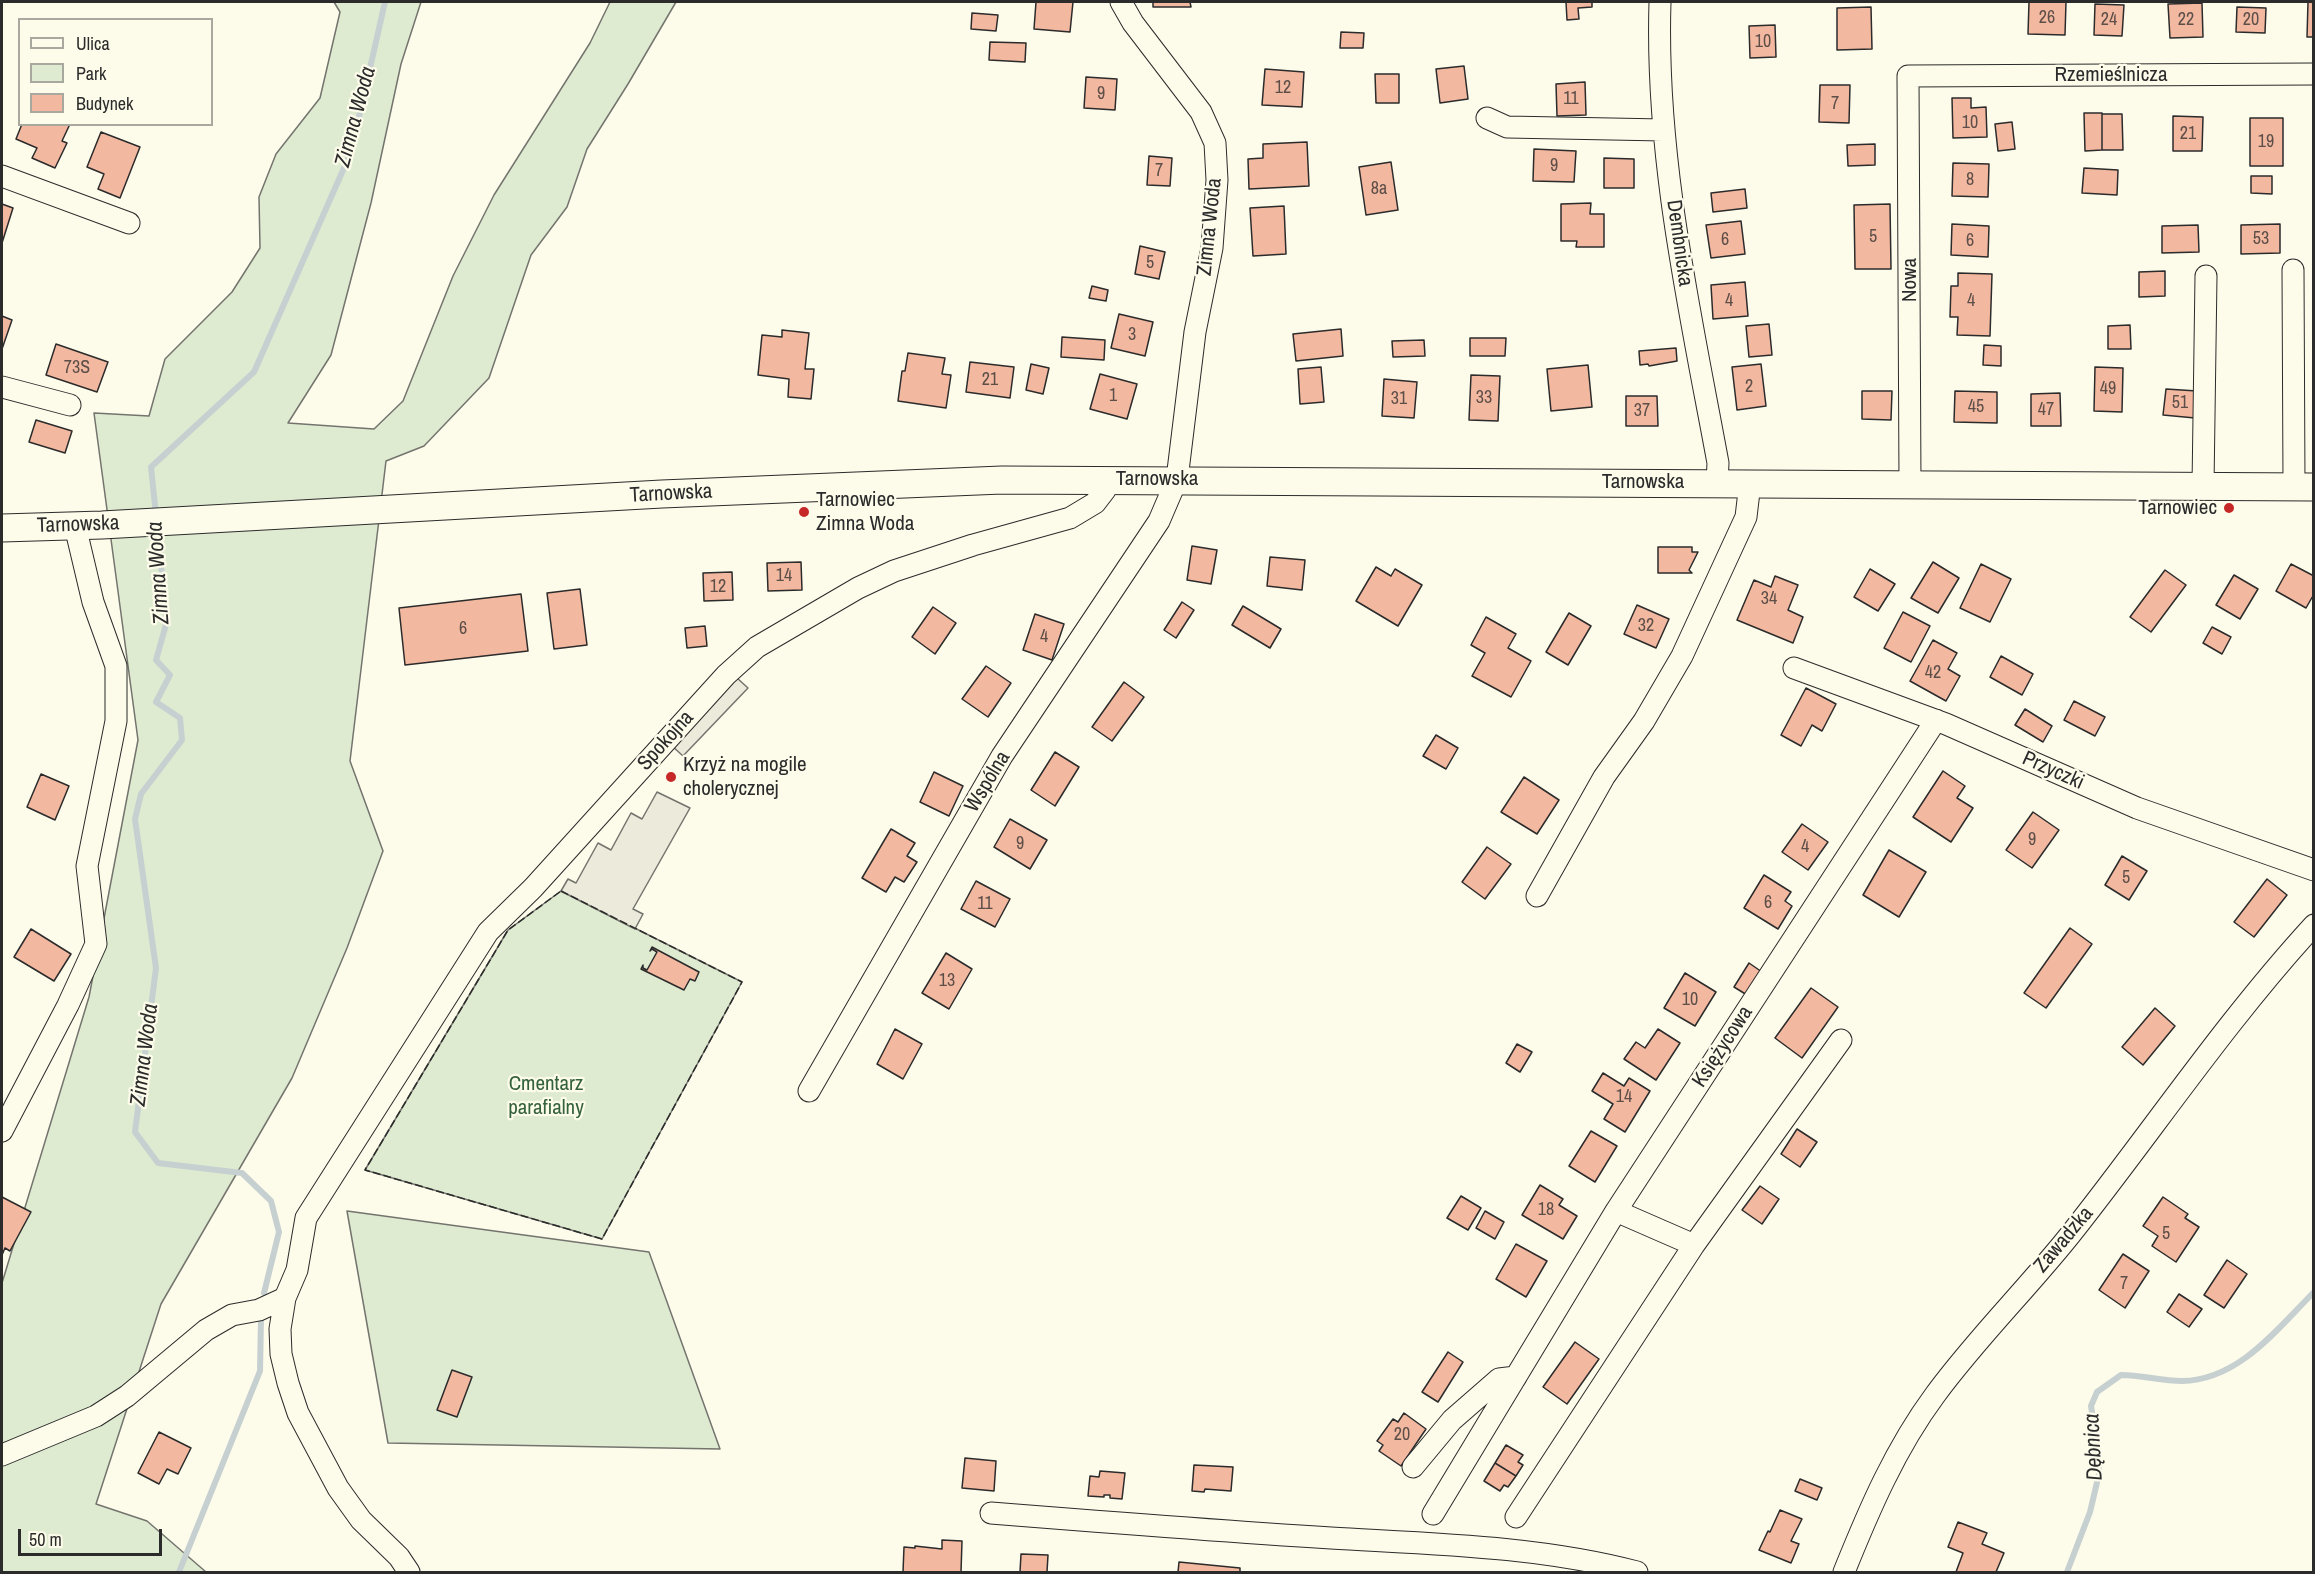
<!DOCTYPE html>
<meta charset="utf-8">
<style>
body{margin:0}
#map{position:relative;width:2315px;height:1574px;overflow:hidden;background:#fdfbea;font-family:"Archivo Narrow",sans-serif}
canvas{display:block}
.frame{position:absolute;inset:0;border:3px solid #2b2b2b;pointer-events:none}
.legend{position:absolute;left:18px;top:18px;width:195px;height:108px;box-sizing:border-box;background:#fdfbea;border:2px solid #a9a89e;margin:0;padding:8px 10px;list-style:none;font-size:18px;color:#2b2b2b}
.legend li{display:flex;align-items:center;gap:12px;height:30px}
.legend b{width:30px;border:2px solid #a9a89e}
.scale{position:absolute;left:18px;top:1529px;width:144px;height:27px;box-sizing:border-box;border:3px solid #2b2b2b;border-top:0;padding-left:8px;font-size:18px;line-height:21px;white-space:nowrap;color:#2b2b2b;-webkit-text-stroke:4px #fdfbea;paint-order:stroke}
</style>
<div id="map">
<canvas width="2315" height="1574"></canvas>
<div class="frame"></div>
<ul class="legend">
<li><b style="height:8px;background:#fdfbea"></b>Ulica</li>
<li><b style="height:16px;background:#deebd1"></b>Park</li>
<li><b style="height:16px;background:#f2b8a0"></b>Budynek</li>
</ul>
<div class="scale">50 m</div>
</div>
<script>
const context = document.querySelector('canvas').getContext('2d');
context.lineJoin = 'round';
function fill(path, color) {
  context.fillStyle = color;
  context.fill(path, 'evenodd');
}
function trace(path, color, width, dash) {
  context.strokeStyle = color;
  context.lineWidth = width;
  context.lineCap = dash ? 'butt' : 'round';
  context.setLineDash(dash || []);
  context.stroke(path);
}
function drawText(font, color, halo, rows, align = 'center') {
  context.font = font + ' "Archivo Narrow",sans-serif';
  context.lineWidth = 4.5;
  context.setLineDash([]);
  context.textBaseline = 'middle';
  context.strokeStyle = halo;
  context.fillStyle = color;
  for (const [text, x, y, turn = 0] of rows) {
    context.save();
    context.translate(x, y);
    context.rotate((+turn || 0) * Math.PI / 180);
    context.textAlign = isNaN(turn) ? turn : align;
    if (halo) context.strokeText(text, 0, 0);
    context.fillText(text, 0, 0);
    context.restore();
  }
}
const green = new Path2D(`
 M334,2H421L401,64L371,203L331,355L288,423L374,429L403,401L453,276L494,195L590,43L610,2H676L628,84L587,149L567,207L531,255L489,378L424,446L386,461L350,761L383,851L347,948L292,1078L161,1304L96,1504L147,1521L206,1572H2V1283L89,997L138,740L94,413L149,416L165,359L232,292L260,248L259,197L276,154L320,98L340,12Z
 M561,891L742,982L602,1239L365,1170L508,930Z
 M347,1211L649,1252L720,1449L388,1443Z`);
const parking = new Path2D(`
 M737,678L748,688L683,756L672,746Z
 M657,792L690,808L633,909L643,914L635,929L561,891L568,879L576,883L598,843L611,850L631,813L642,819Z`);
const stream = new Path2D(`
 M156,515L151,467L254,372L351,152L385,2
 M157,528L167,621L156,660L170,675L156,702L180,718L182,740L141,794L135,819L156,968L135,1132L158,1163L242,1173L271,1201L279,1232L264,1293
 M179,1572L260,1371L261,1318
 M2067,1572L2090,1512L2099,1474L2097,1443L2091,1406L2097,1392L2121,1375C2142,1375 2161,1381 2182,1381C2239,1380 2277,1329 2314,1292`);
const building = new Path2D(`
 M1036,2H1073L1070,32L1034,29Z
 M1153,2H1190L1191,7H1153Z
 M1566,2H1592V7L1578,8L1579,19L1567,20Z
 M2029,2H2066L2065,35L2028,34Z
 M2308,2H2314V37H2307Z
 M2202,3L2203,37L2170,38L2168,4Z
 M2095,4L2124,5L2122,36L2094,35Z
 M1871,7L1872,49L1837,50V8Z
 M2237,7L2266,8L2265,33L2236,32Z
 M972,13L998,15L996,31L971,29Z
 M1775,25L1776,57L1750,58L1749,26Z
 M1341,32L1364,33L1363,48H1340Z
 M990,42L1026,43L1025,62L989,60Z
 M1464,66L1468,99L1440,103L1436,69Z
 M1265,69L1304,72L1302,107L1262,105Z
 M1375,74H1399V103H1376Z
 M1086,77L1117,79L1115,110L1084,108Z
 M1585,82L1586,115L1557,116L1556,84Z
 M1820,85H1850L1849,123L1819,122Z
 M1952,98H1971V108L1986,107L1987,137L1953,138Z
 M2084,113H2102V150L2085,151Z
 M2102,114H2122L2123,150H2102Z
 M2173,116L2203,117L2202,151H2173Z
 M2250,118H2283V166H2250Z
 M2012,122L2015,149L1998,151L1995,124Z
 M22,124H70L62,141L67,143L55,168L32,158L37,148L16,139Z
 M101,132L140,147L120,198L98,189L104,174L87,167Z
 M1307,142L1309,186L1249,189L1248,159L1263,158V144Z
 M1875,144V165L1848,166L1847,145Z
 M1534,149L1576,151L1574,182L1533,181Z
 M1149,156L1172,158L1170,186L1147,185Z
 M1604,158L1634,159V188H1604Z
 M1391,162L1398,210L1366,215L1359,167Z
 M1953,163L1989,164L1988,197L1952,196Z
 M2084,168L2118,170L2117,195L2082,193Z
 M2251,176H2272V194L2251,193Z
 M1745,189L1747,208L1713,212L1711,193Z
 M1591,203L1590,214H1604V247H1576L1577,241H1561V204Z
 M2,204L13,208L2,243Z
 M1890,204L1891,269H1855L1854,205Z
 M1284,206L1286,254L1253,256L1250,208Z
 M1741,221L1745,254L1711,258L1706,225Z
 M1952,224L1989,226L1988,257L1951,255Z
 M2280,224V253L2241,254V225Z
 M2198,225L2199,252L2162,253V226Z
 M1140,246L1165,252L1159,279L1135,274Z
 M2165,271V296L2139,297V272Z
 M1958,273L1992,274L1990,336L1957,335L1958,317H1950L1951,286H1958Z
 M1745,282L1748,316L1713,319L1711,285Z
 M1092,286L1108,290L1106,301L1089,298Z
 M1119,314L1153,322L1145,356L1111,348Z
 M2,316L12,320L2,349Z
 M1769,324L1772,355L1749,357L1746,326Z
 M2130,325L2131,349H2108V326Z
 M1341,329L1343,356L1296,361L1293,334Z
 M782,330L809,333L805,369H814L811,399L788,397L789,379L758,375L762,335L782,337Z
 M1062,337L1105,340L1104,360L1061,357Z
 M1470,338H1506L1505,356H1470Z
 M1424,340L1425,356L1393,357L1392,341Z
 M56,344L108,362L97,392L46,375Z
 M1984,345L2001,346V366L1983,365Z
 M1676,348L1677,361L1649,366L1648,364L1640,365L1639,351Z
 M908,353L945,358L942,374L951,375L946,408L898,401L902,371H905Z
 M970,362L1014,367L1010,398L966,392Z
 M1031,364L1049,368L1043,394L1026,390Z
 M1761,364L1766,406L1737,410L1732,367Z
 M1588,365L1592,407L1551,411L1547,369Z
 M1321,367L1324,402L1300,404L1298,369Z
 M2095,367L2123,368L2122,412L2094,411Z
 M1100,374L1137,384L1127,419L1090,409Z
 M1471,375L1500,376L1498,421L1469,420Z
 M1384,379L1417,382L1414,418L1382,416Z
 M2166,389L2197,391L2195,418L2163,415Z
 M1862,391H1892L1891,420L1862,419Z
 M1955,391L1997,392V423L1954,422Z
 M2060,393L2061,426H2031V394Z
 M1626,396H1657L1658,426H1626Z
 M36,420L72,431L65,453L29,442Z
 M1192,546L1217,550L1211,584L1187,580Z
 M1658,547H1692V552H1698L1689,570L1692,573H1658Z
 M1270,557L1305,560L1302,590L1267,586Z
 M801,562L802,590L768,591L767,563Z
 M1933,562L1959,578L1938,613L1911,598Z
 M1981,564L2011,579L1990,622L1960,608Z
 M2291,564L2314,576V594L2306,608L2276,591Z
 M1376,567L1391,576L1395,569L1422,585L1398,626L1356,601Z
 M1870,569L1895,584L1878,611L1854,597Z
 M2165,570L2186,585L2151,632L2130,617Z
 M732,572L733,600L704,601L703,573Z
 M2234,575L2258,589L2240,619L2216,605Z
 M1775,576L1798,585L1788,610L1803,617L1793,643L1737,620L1754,580L1771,587Z
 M580,589L587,645L554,649L547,593Z
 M521,594L528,651L405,665L399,608Z
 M1182,602L1194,610L1176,638L1164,630Z
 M1637,605L1669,619L1656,648L1624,634Z
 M1243,606L1281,629L1270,648L1232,625Z
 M933,607L956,623L935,654L912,637Z
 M1903,612L1930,626L1911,662L1884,648Z
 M1569,613L1591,626L1568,665L1546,652Z
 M1035,614L1064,624L1052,660L1023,650Z
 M1486,617L1516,634L1508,648L1531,661L1511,697L1472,676L1485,653L1471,645Z
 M705,626L707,646L687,648L685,628Z
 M2212,627L2231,637L2222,654L2203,643Z
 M1933,640L1957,653L1948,669L1960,676L1946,701L1910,681Z
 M2001,656L2033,674L2022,695L1990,677Z
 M986,666L1011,683L988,717L962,699Z
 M1124,682L1144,697L1112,741L1092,727Z
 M1806,688L1836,704L1822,731L1812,725L1801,746L1781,735Z
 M2074,701L2105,717L2095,736L2064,720Z
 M2025,709L2052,726L2043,742L2015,725Z
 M1436,735L1458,748L1446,769L1423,756Z
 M1055,752L1079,767L1055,806L1031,790Z
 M1943,771L1965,786L1957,798L1973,808L1951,842L1913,817Z
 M934,772L963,786L949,816L920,802Z
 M41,774L69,786L55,820L27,807Z
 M1524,777L1559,800L1537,834L1501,812Z
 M2033,812L2059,830L2032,868L2006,850Z
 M1010,819L1047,840L1030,869L994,847Z
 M1802,824L1828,842L1808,870L1782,852Z
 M891,829L915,843L907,856L917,862L904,882L895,877L886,892L862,878Z
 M1487,847L1511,864L1485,899L1462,882Z
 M1889,850L1926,872L1899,917L1863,895Z
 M2122,856L2147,871L2129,900L2105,885Z
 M1764,875L1791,892L1785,901L1792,906L1778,929L1744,908Z
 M2267,879L2287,895L2254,937L2234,922Z
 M976,881L1010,899L995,927L961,909Z
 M2070,928L2092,944L2046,1008L2024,993Z
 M31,929L71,954L54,981L14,957Z
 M652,947L699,972L695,981L690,979L684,990L641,969L643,965V968L647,970L657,952L652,949L650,951Z
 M946,953L972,969L949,1009L922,993Z
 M1749,963L1762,972L1747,995L1734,987Z
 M1685,973L1716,992L1695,1026L1664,1008Z
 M1811,988L1838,1007L1802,1058L1775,1038Z
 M2155,1008L2175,1026L2143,1065L2122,1047Z
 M895,1029L922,1044L903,1079L877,1064Z
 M1658,1029L1680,1043L1656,1080L1624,1059L1636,1042L1645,1048Z
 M1517,1044L1532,1052L1520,1072L1506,1063Z
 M1603,1073L1624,1086L1629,1078L1650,1091L1625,1132L1604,1119L1613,1104L1592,1091Z
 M1797,1129L1817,1142L1800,1167L1781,1154Z
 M1591,1131L1617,1146L1595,1182L1569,1166Z
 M1540,1185L1563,1199L1559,1205L1577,1216L1563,1239L1522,1215Z
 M1760,1186L1779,1199L1762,1224L1742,1210Z
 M1461,1196L1481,1208L1468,1230L1447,1218Z
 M2,1197L31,1212L10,1251L5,1248L2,1255Z
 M2163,1197L2188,1214L2185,1218L2199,1227L2176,1262L2152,1246L2158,1236L2143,1226Z
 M1485,1211L1504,1222L1495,1239L1476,1228Z
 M1516,1244L1547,1261L1526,1297L1496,1279Z
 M2123,1254L2149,1271L2125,1308L2099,1290Z
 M2227,1260L2247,1274L2224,1308L2204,1295Z
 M2179,1294L2202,1309L2189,1327L2167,1312Z
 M1575,1342L1599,1359L1567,1404L1543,1387Z
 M1448,1352L1463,1362L1438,1402L1422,1392Z
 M452,1370L472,1377L457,1417L437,1410Z
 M1404,1413L1426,1429L1401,1466L1379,1451L1383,1445L1377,1441L1393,1419L1398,1422Z
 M159,1432L191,1448L178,1474L167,1469L159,1484L138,1473Z
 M1506,1445L1523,1455L1518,1462L1523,1465L1516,1476L1495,1463Z
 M965,1458L996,1461L994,1491L962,1488Z
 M1495,1463L1516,1476L1508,1487L1504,1485L1500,1491L1484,1481Z
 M1194,1465L1233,1467L1231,1491L1205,1489L1204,1492L1192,1491Z
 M1100,1471L1125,1473L1122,1499L1110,1498V1495H1104V1497L1088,1496L1090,1476L1099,1477Z
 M1800,1479L1822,1488L1817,1500L1795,1491Z
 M1780,1510L1802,1519L1791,1541L1799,1544L1791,1563L1759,1550L1768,1531L1770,1532Z
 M1958,1522L1987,1533L1982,1544L2004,1553L1996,1572H1956L1963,1553L1948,1547Z
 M942,1540L962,1541L961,1572H903L904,1547L915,1548V1546L942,1549Z
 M1021,1554L1048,1555L1047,1572H1020Z
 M1179,1562L1240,1568V1572H1178Z`);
const minor = new Path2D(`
 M1660,2C1655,157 1690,311 1718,463L1717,483
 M1487,118L1507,127L1663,130
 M2,176L129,223
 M2293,270L2294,486
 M2,387L70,405
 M1910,485L1908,76L2314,74
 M2203,486L2206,276
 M1794,668L1946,724L2137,808L2314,870
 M1537,896L1604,777L1644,721L1682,656L1746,517L1750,483
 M809,1091L1002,756L1159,521L1177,479L1195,332L1212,248L1217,180L1215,143L1201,112L1133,23L1121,2
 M2,1131L68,1005L96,944L87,866L116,721V666L93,602L75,526
 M1616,1211L1694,1245
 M2,1455L96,1416L127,1396L206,1330L232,1315L259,1310L285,1298
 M1413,1467L1452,1420L1499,1379L1516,1377
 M991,1513C1104,1522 1218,1531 1331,1538C1433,1544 1538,1546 1637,1572
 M1433,1514L1616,1211L1936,720
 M1516,1517L1694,1245L1841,1040
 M409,1572L399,1557L361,1520L338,1488L298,1413L288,1383L281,1354L280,1329L285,1298L297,1270L306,1218L488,932L533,888L726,675L757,647L858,588L894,571L973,545L1070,518L1095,503L1105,490L1108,479
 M1844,1572C1869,1510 1895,1449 1935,1395C1976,1339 2026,1290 2070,1235C2151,1133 2225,1022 2314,925`);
const major = new Path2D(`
 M2,528L102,525L662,494L1002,480L2314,487`);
const fence = new Path2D(`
 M561,891L742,982L602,1239L365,1170L508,930Z`);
const markers = [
 [2229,508,6,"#c62828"],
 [804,512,6,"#c62828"],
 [671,777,6,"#c62828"]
];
const numberNames = [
 ["26",2047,18],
 ["24",2109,20],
 ["22",2186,20],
 ["20",2251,20],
 ["10",1763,42],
 ["12",1283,88],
 ["9",1101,94],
 ["11",1571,99],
 ["7",1835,104],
 ["10",1970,123],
 ["21",2188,134],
 ["19",2266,142],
 ["9",1554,166],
 ["7",1159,171],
 ["8",1970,180],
 ["8a",1379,189],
 ["5",1873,237],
 ["53",2261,239],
 ["6",1725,240],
 ["6",1970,241],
 ["5",1150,263],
 ["4",1729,301],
 ["4",1971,301],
 ["3",1132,335],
 ["73S",77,368],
 ["21",990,380],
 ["2",1749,387],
 ["49",2108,389],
 ["1",1113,396],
 ["33",1484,398],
 ["31",1399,399],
 ["51",2180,403],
 ["45",1976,407],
 ["47",2046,410],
 ["37",1642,411],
 ["14",784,576],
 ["12",718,587],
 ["34",1769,599],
 ["32",1646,626],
 ["6",463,629],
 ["4",1044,637],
 ["42",1933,673],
 ["9",2032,840],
 ["9",1020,844],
 ["4",1805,847],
 ["5",2126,878],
 ["6",1768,903],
 ["11",985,904],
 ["13",947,981],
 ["10",1690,1000],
 ["14",1624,1097],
 ["18",1546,1210],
 ["5",2166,1234],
 ["7",2124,1284],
 ["20",1402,1435]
];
const streetNames = [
 ["Rzemieślnicza",2111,75],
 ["Zimna Woda",1210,227,-84],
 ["Dembnicka",1679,243,82],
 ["Nowa",1910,280,-90],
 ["Tarnowska",1157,479],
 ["Tarnowska",1643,482],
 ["Tarnowska",671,494,-3],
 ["Tarnowska",78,525,-2],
 ["Spokojna",666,741,-48],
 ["Przyczki",2053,771,24],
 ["Wspólna",988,782,-59],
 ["Księżycowa",1723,1047,-57],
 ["Zawadzka",2064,1240,-50]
];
const poiNames = [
 ["Tarnowiec",816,500],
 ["Zimna Woda",816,524],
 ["Tarnowiec",2217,508,"right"],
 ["Krzyż na mogile",683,765],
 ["cholerycznej",683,789]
];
const parkNames = [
 ["Cmentarz",546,1084],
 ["parafialny",546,1108]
];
const waterNames = [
 ["Zimna Woda",356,117,-75],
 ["Zimna Woda",159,573,-94],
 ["Zimna Woda",145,1055,-83],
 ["Dębnica",2094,1447,-93]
];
fill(green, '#deebd1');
trace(green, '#74746e', 1.5);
fill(parking, '#eceadb');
trace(parking, '#74746e', 1.5);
trace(stream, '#c7d0d0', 6);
fill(building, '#f2b8a0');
trace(building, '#2b2b2b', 1.5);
trace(minor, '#2b2b2b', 23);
trace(major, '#2b2b2b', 29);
trace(minor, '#fdfbea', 21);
trace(major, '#fdfbea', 27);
trace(fence, '#2b2b2b', 1.5, [8, 3]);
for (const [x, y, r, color] of markers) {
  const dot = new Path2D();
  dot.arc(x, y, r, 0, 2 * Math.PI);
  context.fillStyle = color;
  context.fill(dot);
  trace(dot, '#fdfbea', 2);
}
drawText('18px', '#5d4e48', null, numberNames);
drawText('21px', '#2b2b2b', '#fdfbea', streetNames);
drawText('21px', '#2b2b2b', '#fdfbea', poiNames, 'left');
drawText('21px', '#34623c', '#fdfbea', parkNames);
drawText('italic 22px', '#2b2b2b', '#fdfbea', waterNames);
</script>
